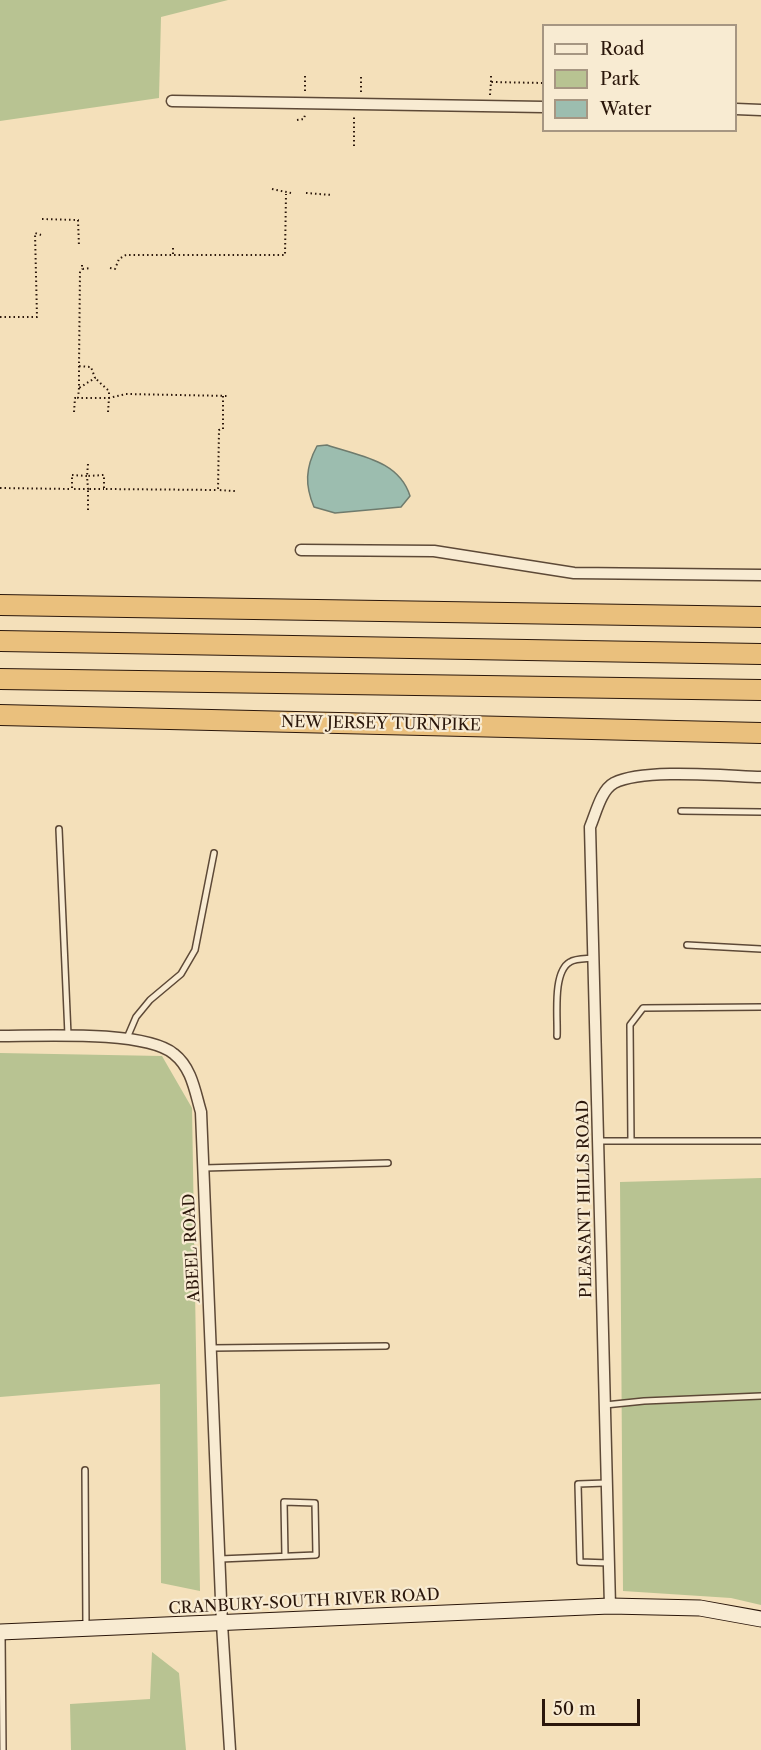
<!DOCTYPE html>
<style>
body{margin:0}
#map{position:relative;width:761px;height:1750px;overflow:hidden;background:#f4e0ba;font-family:"Libre Caslon Text",serif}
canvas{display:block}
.legend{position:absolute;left:542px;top:24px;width:195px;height:108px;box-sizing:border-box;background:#f8ebd2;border:2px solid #a69682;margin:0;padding:8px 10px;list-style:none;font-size:18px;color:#2b170b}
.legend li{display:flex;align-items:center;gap:12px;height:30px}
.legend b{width:30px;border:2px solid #a69682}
.scale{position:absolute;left:542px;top:1699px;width:98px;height:27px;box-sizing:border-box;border:3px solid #2b170b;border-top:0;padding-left:8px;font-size:18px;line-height:21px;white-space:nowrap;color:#2b170b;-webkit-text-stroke:4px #f8ebd2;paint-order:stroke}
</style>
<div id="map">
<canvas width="761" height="1750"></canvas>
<ul class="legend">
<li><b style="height:8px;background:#f8ebd2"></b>Road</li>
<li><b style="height:16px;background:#b8c392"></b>Park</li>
<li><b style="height:16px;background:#9cbdaf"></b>Water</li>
</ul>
<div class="scale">50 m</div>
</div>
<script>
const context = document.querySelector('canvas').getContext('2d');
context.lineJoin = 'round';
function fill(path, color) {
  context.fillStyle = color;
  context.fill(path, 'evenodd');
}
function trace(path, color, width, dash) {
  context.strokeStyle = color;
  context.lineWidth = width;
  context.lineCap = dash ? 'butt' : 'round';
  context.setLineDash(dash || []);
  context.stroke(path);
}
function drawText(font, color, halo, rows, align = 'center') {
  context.font = font + ' "Libre Caslon Text",serif';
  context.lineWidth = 4.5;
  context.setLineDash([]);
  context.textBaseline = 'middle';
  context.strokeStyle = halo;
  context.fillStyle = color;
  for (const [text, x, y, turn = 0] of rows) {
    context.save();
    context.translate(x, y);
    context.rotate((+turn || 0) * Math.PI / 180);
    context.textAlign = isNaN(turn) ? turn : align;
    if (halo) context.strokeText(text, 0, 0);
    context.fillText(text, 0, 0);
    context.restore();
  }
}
const green = new Path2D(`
 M0,0H228L161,17L159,98L0,121Z
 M0,1053L162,1056L192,1108L200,1591L161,1583L160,1384L0,1397Z
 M761,1178V1605L731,1598L623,1591L620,1182Z
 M152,1652L179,1673L186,1750H71L70,1704L150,1699Z`);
const water = new Path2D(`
 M327,445C359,456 399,460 410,496L401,507L335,513L314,507C305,486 305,468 317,446Z`);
const path = new Path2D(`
 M491,82V76
 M305,91V76
 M361,92V77
 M490,95L491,82L543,83V97
 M297,120L304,119L305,115
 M354,146V117
 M272,189L291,193
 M306,193L332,195
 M42,219L78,220L79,246
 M173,254V247
 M82,265V269L91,268
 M110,268L115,269L119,259L126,255H285L286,194
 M0,317H37L35,233L41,235
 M79,366V388L95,378L91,367L79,366L80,271L82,269
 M79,388L78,398H109V391L96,379
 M223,396V429L219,430L218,490L235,491
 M74,412L75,398H78
 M108,412L109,398L126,394L229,396
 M88,464L87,476L104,475V489L218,490
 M72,475L87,476L88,489H72Z
 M0,488L72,489
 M88,510V489H104`);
const service = new Path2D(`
 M681,811L761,812
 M59,829L68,1035
 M687,945L761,949
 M557,1036C558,1018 552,972 570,962C576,958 587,959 594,958
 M127,1038L136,1017L150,1000L181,974L195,950L214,853
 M599,1141H761
 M631,1141L630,1025L643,1008L761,1007
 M204,1168L388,1163
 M212,1348L386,1346
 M605,1405L644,1401L761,1396
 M85,1470L86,1627
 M606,1483L578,1484L580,1562L609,1563
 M220,1559L316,1555L315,1503L284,1502L285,1556
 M2,1635L3,1750`);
const minor = new Path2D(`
 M172,101L544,107
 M736,109L761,110
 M301,550L434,551L574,573L761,575
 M0,1036C40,1036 145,1030 174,1054C192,1068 195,1092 201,1112L222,1624L230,1750
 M610,1606L590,827C596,813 601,790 614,783C644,768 726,776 761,777`);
const secondary = new Path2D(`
 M0,1632L610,1606L700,1608L761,1619`);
const motorway = new Path2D(`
 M0,605L761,617
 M0,641L761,654
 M0,679L761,690
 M0,715L761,733`);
const streetNames = [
 ["NEW JERSEY TURNPIKE",381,724,1],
 ["PLEASANT HILLS ROAD",585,1199,-91],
 ["ABEEL ROAD",192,1248,-93],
 ["CRANBURY-SOUTH RIVER ROAD",304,1602,-3]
];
fill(green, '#b8c392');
fill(water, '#9cbdaf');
trace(water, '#6f7b6d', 1.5);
trace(service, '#5d4937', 8);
trace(minor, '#5d4937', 13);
trace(secondary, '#2b170b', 17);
trace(motorway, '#2b170b', 22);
trace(path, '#2b170b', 2, [1.5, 3]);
trace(service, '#f8ebd2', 5);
trace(minor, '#f8ebd2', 10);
trace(secondary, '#f8ebd2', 15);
trace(motorway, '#eac07d', 20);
drawText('16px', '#2b170b', '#f8ebd2', streetNames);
</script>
